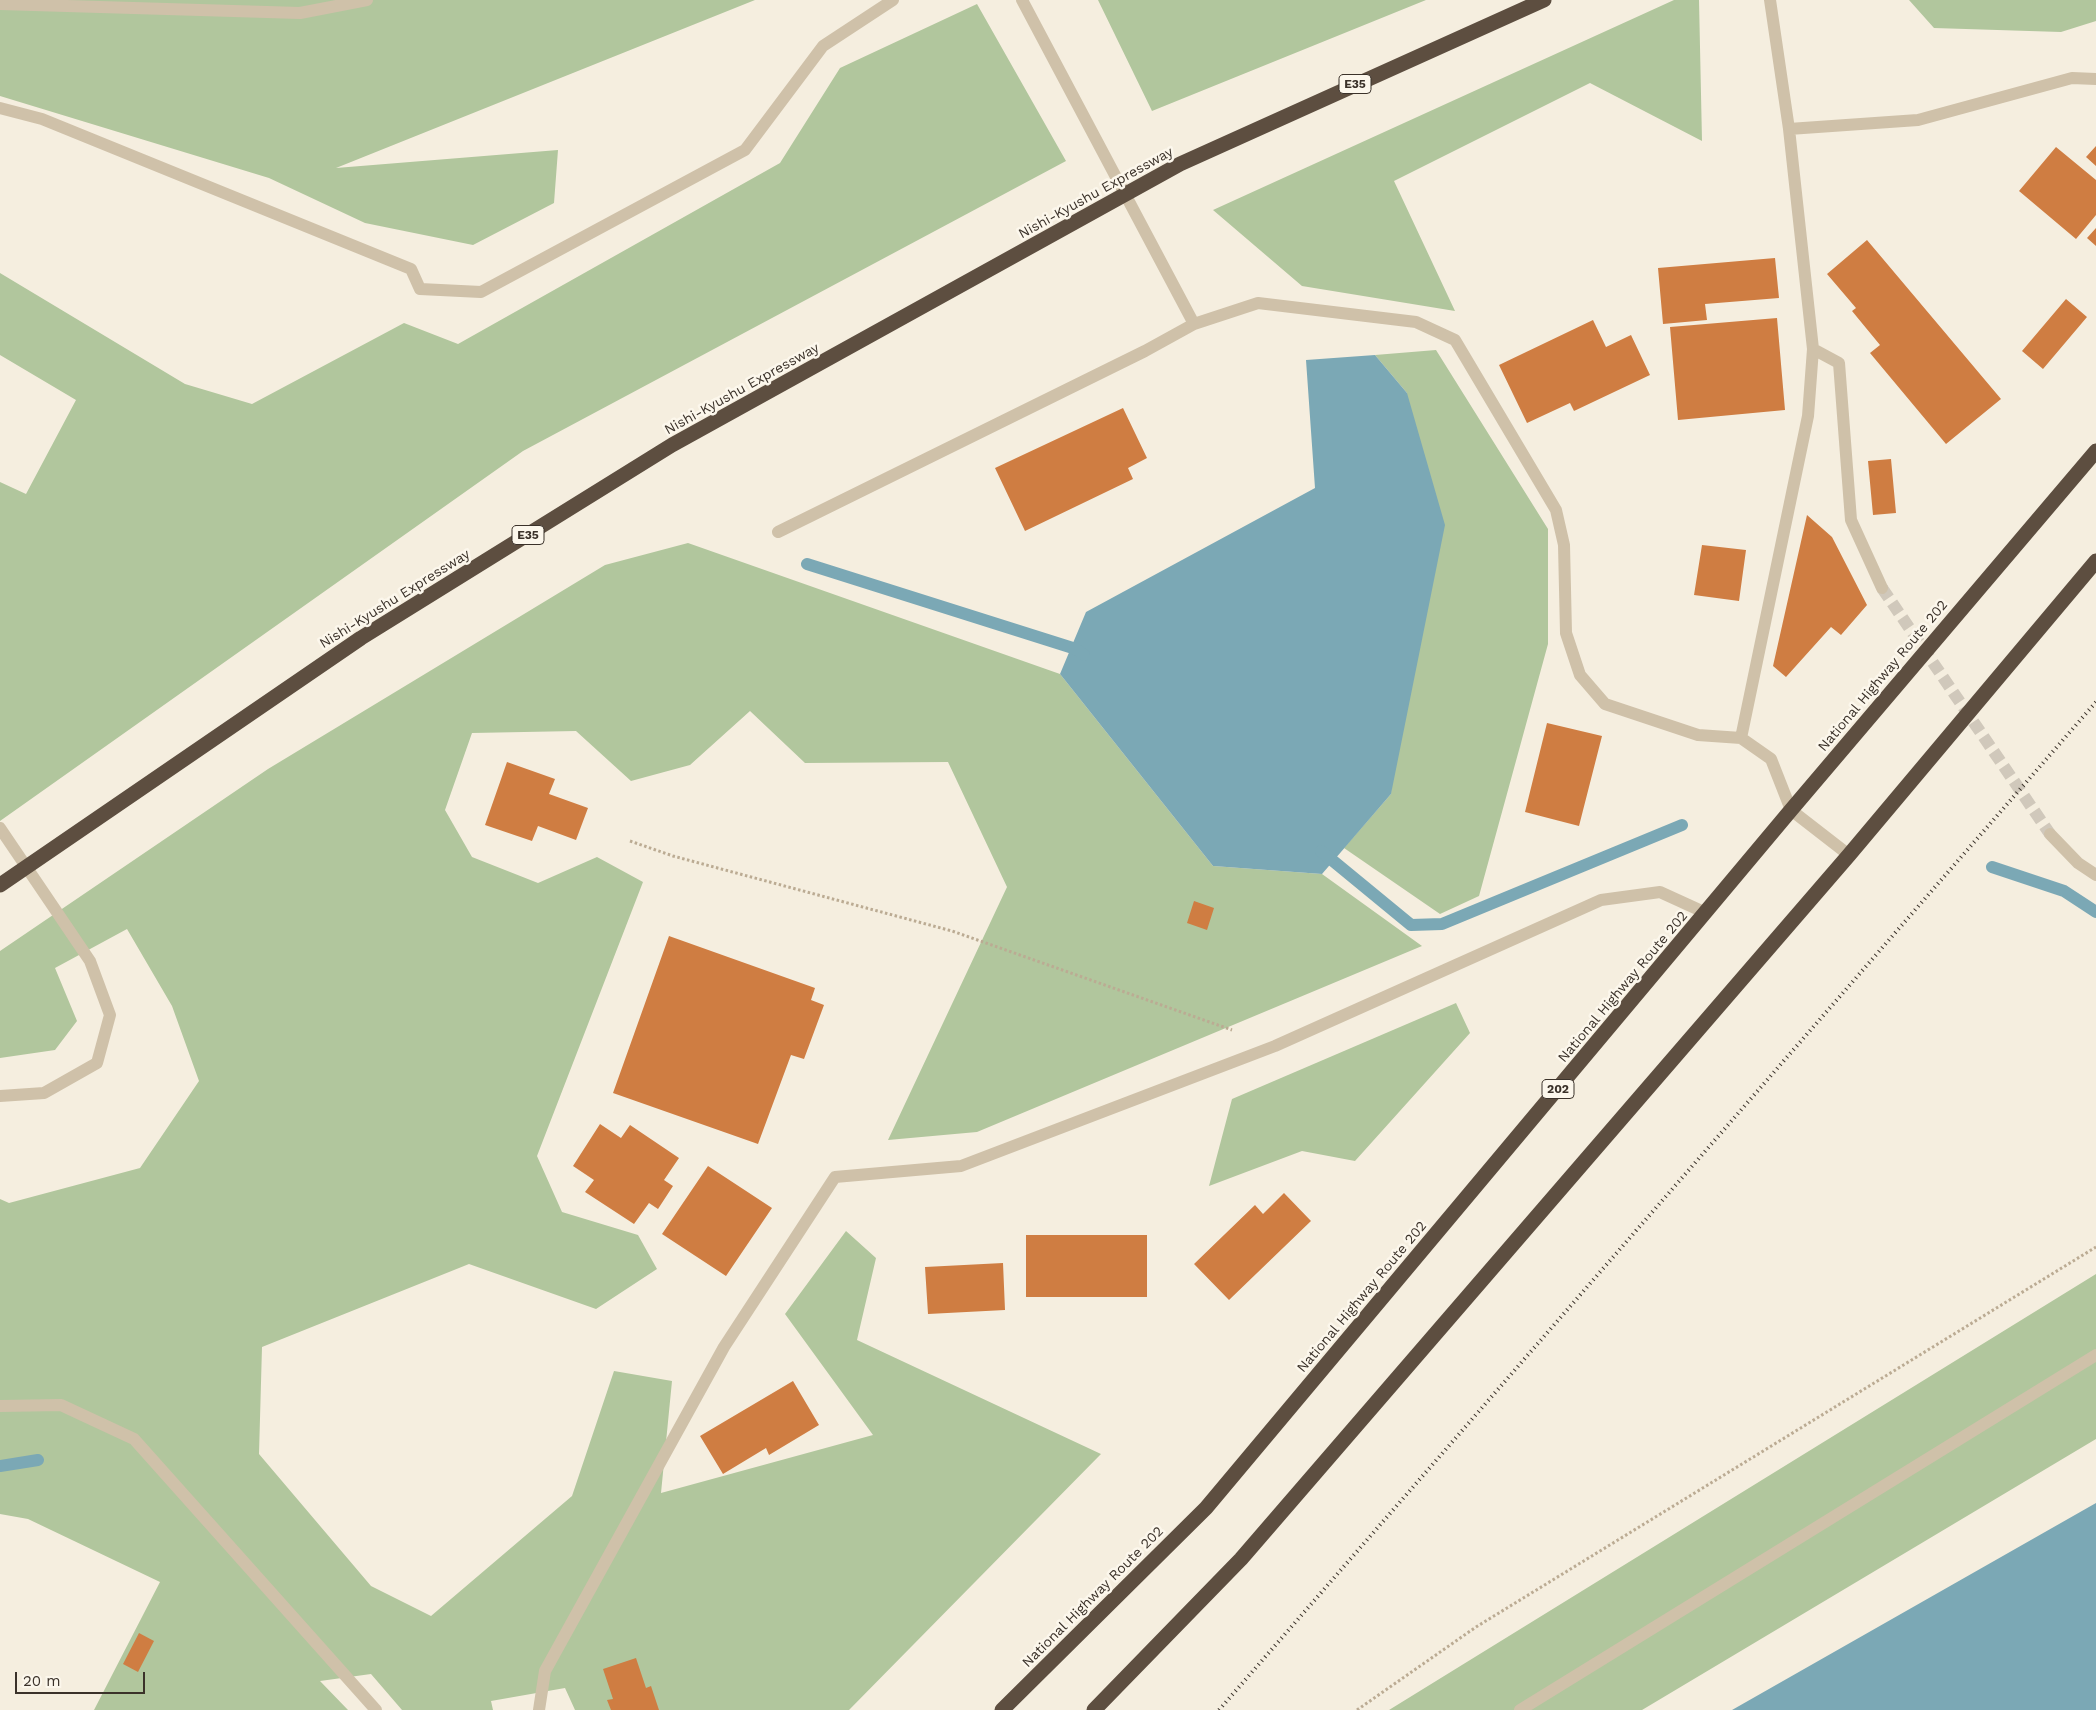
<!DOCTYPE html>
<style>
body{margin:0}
#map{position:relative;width:2096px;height:1710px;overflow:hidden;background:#f5eedf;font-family:"Work Sans",sans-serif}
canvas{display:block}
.scale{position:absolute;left:15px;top:1672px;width:130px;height:22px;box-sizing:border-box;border:2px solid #3b322a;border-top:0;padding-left:6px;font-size:15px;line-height:18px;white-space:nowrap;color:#3b322a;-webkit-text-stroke:4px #fcf7ec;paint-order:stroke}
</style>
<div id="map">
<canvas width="2096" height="1710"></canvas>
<div class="scale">20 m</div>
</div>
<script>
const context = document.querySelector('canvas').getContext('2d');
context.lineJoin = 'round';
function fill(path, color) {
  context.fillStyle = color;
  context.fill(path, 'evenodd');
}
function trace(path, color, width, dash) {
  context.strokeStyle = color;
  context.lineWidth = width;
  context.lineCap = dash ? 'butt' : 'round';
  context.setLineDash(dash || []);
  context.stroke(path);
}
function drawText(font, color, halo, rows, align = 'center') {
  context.font = font + ' "Work Sans",sans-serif';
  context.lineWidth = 5;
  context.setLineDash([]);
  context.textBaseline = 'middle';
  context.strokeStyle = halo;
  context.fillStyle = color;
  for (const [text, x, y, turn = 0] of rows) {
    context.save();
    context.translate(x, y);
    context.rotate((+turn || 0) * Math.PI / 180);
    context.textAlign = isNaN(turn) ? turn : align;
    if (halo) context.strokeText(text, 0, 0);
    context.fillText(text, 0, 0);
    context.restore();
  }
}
const green = new Path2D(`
 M0,0H755L336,168L558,150L554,203L473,245L365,223L269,178L0,96Z
 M1098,0H1426L1152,111Z
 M1674,0H1699L1702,141L1590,83L1394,181L1455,311L1302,286L1213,210Z
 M1909,0H2096V21L2061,32L1934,28Z
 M977,4L1066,161L523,451L0,821V482L26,494L76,400L0,355V273L185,384L252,404L404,323L458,344L780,163L840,68Z
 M1436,350L1548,529V644L1479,896L1440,914L1344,848L1391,794L1407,393L1375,355Z
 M688,543L1060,674L1213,866L1322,874L1422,946L977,1132L888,1140L1007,887L948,762L805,763L750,711L690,765L631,781L576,731L472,733L445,810L472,857L538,883L597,857L643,882L537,1156L562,1212L638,1235L657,1269L596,1309L469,1264L262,1347L259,1454L371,1586L431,1616L572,1496L614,1371L672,1381L661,1493L873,1435L785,1314L846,1231L876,1258L857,1340L1101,1454L849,1710H575L565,1688L491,1701L493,1710H402L371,1674L320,1681L348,1710H94L160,1582L28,1519L0,1514V1199L9,1203L140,1168L199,1081L172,1006L127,929L55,968L77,1021L55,1050L0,1058V951L268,769L605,565Z
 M1456,1003L1470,1033L1355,1161L1302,1151L1209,1186L1232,1099Z
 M2096,1274V1439L1642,1710H1389Z`);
const water = new Path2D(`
 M1375,355L1407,393L1445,525L1391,794L1322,874L1213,866L1060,674L1086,612L1315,488L1306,360Z
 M2096,1503V1710H1732Z`);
const stream = new Path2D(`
 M807,564L1076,649L1084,655
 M1321,851L1411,925L1442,924L1682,825
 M1992,867L2064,891L2096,912
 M0,1466L38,1460`);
const building = new Path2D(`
 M2096,146V166L2086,157Z
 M2056,147L2096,180V215L2076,239L2019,191Z
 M2096,228V246L2087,238Z
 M1867,240L2001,399L1946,444L1870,353L1880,345L1852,311L1856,308L1827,274Z
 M1775,258L1779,298L1705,304L1707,320L1663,324L1658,268Z
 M2066,299L2087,317L2043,369L2022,351Z
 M1777,318L1785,410L1678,420L1670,327Z
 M1593,320L1606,347L1631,335L1650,375L1574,411L1570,403L1527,423L1499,365Z
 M1123,408L1147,458L1128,468L1133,479L1025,531L995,468Z
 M1891,459L1896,513L1873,515L1868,461Z
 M1807,515L1832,537L1867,605L1841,635L1831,627L1786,677L1773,666Z
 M1702,545L1746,550L1739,601L1694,595Z
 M1547,723L1602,736L1579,826L1525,812Z
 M507,762L555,779L549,794L588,808L576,840L538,826L532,841L485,825Z
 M1194,901L1214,908L1207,930L1187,923Z
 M669,936L815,988L811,1000L824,1005L804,1059L791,1055L758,1144L613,1093Z
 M600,1124L621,1138L630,1125L679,1158L664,1180L673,1186L658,1209L649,1203L634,1224L585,1192L594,1180L573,1166Z
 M708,1166L772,1208L726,1276L662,1234Z
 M1284,1193L1311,1221L1229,1300L1194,1264L1255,1205L1263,1214Z
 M1026,1235H1147V1297H1026Z
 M1003,1263L1005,1310L928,1314L925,1267Z
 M793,1381L819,1425L769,1455L766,1448L723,1474L700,1436Z
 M139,1633L154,1641L138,1672L123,1664Z
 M636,1658L646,1688L651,1686L659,1710H611L607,1700L613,1699L603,1669Z`);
const minorTunnel = new Path2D(`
 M1882,588L2050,834`);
const path = new Path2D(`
 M630,841L673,856L952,931L1232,1030
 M1357,1710L1476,1627L2096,1247`);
const minor = new Path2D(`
 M1022,0L1194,324
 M0,4L300,13L367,0
 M0,108L42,119L411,269L420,289L481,292L745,150L823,46L893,0
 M1789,129L1918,120L2072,78L2096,79
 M1813,349L1839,363L1851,520L1882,588
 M778,532L1145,351L1194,324L1258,303L1416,322L1455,340L1556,510L1564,545L1566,633L1580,675L1605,704L1698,735L1741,738L1771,759L1791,810L1849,855
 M1741,738L1808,416L1813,349L1789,129L1770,0
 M0,828L90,961L110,1015L97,1063L44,1093L0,1096
 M2050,834L2078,863L2096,875
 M0,1406L61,1405L134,1439L376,1710
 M539,1710L545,1671L724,1347L835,1177L961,1166L1275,1046L1601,900L1660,892L1706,913
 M1520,1710L2096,1355`);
const highway = new Path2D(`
 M0,885L361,638L672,445L1180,164L1544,0
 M1002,1710L1206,1508L1791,810L2096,451
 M1094,1710L1241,1559L1849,855L2096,561`);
const rail = new Path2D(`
 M1219,1710L2096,702`);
const shields = [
 [1355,84,32],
 [528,535,32],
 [1558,1089,32]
];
const shieldNames = [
 ["E35",1355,84],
 ["E35",528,535],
 ["202",1558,1089]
];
const streetNames = [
 ["Nishi-Kyushu Expressway",1096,193,-29],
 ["Nishi-Kyushu Expressway",742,389,-29],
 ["Nishi-Kyushu Expressway",395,599,-32],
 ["National Highway Route 202",1883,676,-50],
 ["National Highway Route 202",1623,987,-50],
 ["National Highway Route 202",1362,1297,-50],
 ["National Highway Route 202",1093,1597,-45]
];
fill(green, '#b1c69d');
fill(water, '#7ba8b5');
trace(stream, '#7ba8b5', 12);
fill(building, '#cf7d42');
trace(minorTunnel, '#d0c8bb', 12, [12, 6]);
trace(path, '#bbab93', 3, [2.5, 2.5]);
trace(minor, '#cfc1a9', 12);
trace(highway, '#5d4e40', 15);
trace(rail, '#3b322a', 4, [1, 4]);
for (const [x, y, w] of shields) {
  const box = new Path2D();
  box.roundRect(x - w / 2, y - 9.5, w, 19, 4);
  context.fillStyle = '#fcf7ec';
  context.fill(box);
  trace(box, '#3b322a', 1);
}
drawText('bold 12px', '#3b322a', null, shieldNames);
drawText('14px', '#3b322a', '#fcf7ec', streetNames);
</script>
